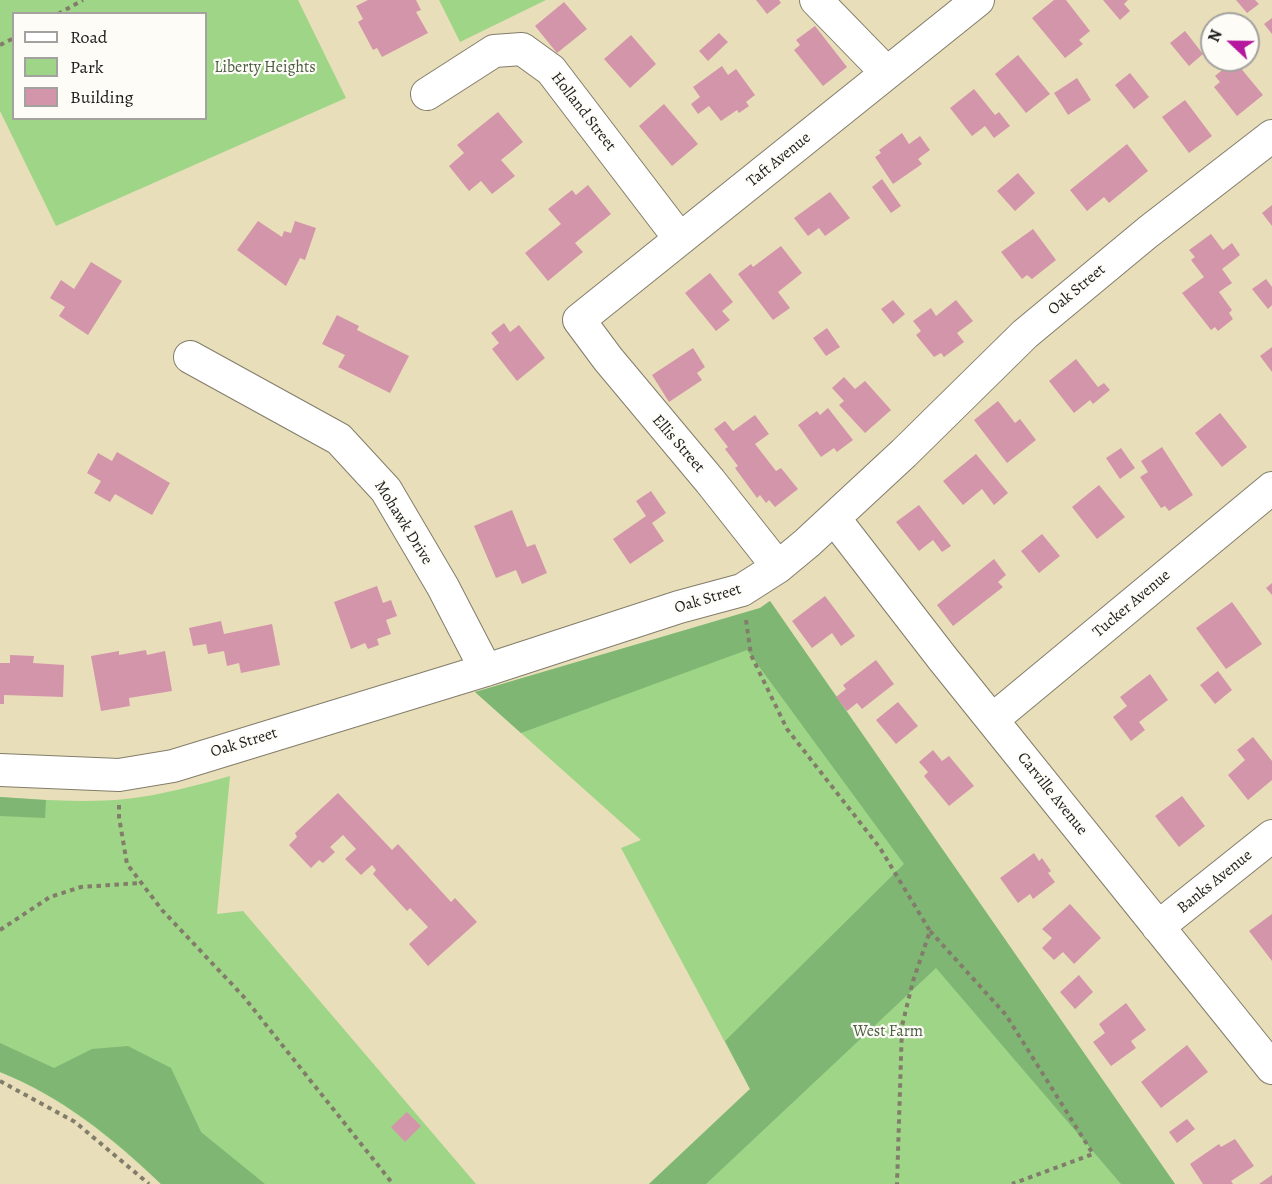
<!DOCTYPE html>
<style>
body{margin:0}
#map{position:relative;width:1272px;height:1184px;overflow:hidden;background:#e9deba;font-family:Alegreya,serif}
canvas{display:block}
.legend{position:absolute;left:12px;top:12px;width:195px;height:108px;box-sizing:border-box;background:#fdfcf7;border:2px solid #a3a29f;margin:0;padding:8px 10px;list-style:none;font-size:18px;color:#1c1c1c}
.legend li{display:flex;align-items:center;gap:12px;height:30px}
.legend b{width:30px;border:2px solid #a3a29f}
.north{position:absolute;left:1200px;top:12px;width:60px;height:60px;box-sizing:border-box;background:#fdfcf7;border:2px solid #a3a29f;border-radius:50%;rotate:292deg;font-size:16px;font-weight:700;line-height:24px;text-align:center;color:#1c1c1c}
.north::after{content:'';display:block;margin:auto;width:21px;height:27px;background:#b5179e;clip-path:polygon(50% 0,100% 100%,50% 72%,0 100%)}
</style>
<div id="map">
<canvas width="1272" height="1184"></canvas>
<ul class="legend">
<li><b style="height:8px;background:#fff"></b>Road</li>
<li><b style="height:16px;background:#9fd587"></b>Park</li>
<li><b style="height:16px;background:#d395a9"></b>Building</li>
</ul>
<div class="north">N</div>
</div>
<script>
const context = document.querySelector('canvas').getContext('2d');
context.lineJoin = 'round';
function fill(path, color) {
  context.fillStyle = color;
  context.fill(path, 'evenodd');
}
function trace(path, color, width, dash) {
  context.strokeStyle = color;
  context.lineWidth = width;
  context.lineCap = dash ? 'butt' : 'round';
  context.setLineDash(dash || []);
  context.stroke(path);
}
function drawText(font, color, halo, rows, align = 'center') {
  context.font = font + ' Alegreya,serif';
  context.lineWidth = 4.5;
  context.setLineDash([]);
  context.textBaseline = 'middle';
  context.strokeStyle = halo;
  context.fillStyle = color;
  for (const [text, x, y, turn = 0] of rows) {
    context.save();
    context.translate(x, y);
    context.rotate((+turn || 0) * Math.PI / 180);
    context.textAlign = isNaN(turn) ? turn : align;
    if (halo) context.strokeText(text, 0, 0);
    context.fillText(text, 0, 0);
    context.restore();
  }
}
const green = new Path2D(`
 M0,0H298L346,98L56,226L0,111ZM14,14H206V118H14Z
 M439,0H546L460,42Z
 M770,601L1175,1184H649L750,1089L621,848L641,840L475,692L760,608Z
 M230,776L217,914L243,911L476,1184H161C113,1139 62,1097 0,1072V797C42,800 84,803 126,799C161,795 195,786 230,776Z`);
const forest = new Path2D(`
 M770,601L1175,1184H1121L936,968L706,1184H649L750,1089L725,1041L904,864L747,650L521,733L475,692L760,608Z
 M0,797L46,800L45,818L0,816Z
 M0,1043L54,1068L92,1049L128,1046L171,1068L201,1132L265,1184H161C114,1138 61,1096 0,1072Z`);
const building = new Path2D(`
 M368,0H416L421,10L416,12L428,33L382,57L377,48L373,50L358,22L363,19L356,6Z
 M756,0H779L781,3L767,14Z
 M1054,0H1066L1090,31L1079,40L1083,44L1065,58L1032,18Z
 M1103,0H1128L1124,4L1130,11L1120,20Z
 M1236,0H1255L1259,4L1247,13Z
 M564,2L587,29L557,53L535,26Z
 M1272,18V34L1264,24Z
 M815,26L847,67L823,86L794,50L800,45L796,40Z
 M1185,31L1203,54L1189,66L1170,43Z
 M719,33L728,42L708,61L699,51Z
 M631,35L656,64L630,88L604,59Z
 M1018,55L1050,94L1026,113L995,74Z
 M1234,60L1263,95L1237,116L1214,87L1220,82L1215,76Z
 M722,66L728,75L736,69L755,95L746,102L749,106L739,113L737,110L721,121L709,106L698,114L691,104L700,97L693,87Z
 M1130,73L1149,97L1134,109L1115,85Z
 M1077,78L1091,100L1068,115L1054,93Z
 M974,89L995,115L999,112L1010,126L994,138L985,126L972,136L950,108Z
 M1185,100L1212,136L1189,153L1162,117Z
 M664,104L698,144L672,166L639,126Z
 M498,112L523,142L501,160L515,176L492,194L481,181L469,191L449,166L464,153L457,145Z
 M902,133L909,144L920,136L930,150L918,159L922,164L893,184L875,157L881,153L879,150Z
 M1127,144L1148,171L1109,203L1104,197L1087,211L1070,190Z
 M1018,173L1035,193L1015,211L997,191Z
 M882,179L901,206L891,213L872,187Z
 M588,185L611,214L575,243L583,252L548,281L525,253L561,224L548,209L572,190L576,195Z
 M830,192L850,218L825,236L819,228L808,236L794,218Z
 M1272,205V226L1262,213Z
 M258,221L282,237L284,231L291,233L295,221L316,228L305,260L300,258L286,286L237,250Z
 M1033,229L1056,260L1032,279L1027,275L1022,279L1001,252Z
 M1211,234L1223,250L1232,243L1240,255L1222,269L1232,283L1219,292L1232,310L1229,313L1233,319L1218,331L1215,327L1211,330L1182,293L1204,277L1191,260L1195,257L1189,250Z
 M781,246L802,273L778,292L790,308L773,320L738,274L751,264L753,267Z
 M91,262L122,281L88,335L59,316L65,307L50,298L61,280L74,289Z
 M710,273L733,302L722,311L730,320L716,331L685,293Z
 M1266,279L1272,287V305L1268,309L1252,289Z
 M893,300L905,314L893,324L881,309Z
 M956,300L973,321L957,333L964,342L944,357L941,353L934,357L916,335L921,331L913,321L931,308L936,316Z
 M337,315L359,326L357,330L409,356L390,393L338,367L345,355L322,344Z
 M504,323L510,332L519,325L545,358L517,381L492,349L499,343L491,333Z
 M827,328L840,347L826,356L813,338Z
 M1272,347V372L1260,356Z
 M693,348L705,367L697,373L702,380L669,402L652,375Z
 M1076,359L1098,387L1104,383L1110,390L1093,404L1090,400L1074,413L1049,381Z
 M844,377L855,389L865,381L891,410L865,433L839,405L844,401L832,388Z
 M998,401L1015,423L1020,419L1036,440L1007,463L974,420Z
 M828,408L853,440L837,452L834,448L821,457L798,425L817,411L820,415Z
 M1220,413L1247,447L1222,467L1195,433Z
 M755,415L769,434L755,444L776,471L781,468L798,489L775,507L769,500L766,503L760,495L757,498L735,468L738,466L725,449L728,447L714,429L725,421L733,431Z
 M1162,447L1193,495L1169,511L1165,506L1161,508L1140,477L1148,472L1141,461Z
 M1121,448L1135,468L1120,479L1106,458Z
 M117,452L170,483L152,515L115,494L110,502L94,493L101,481L87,473L98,453L112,461Z
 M976,454L1008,493L994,505L982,489L963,505L943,481Z
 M1099,485L1125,517L1097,539L1072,507Z
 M651,491L666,513L652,523L664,541L630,564L613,539L646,516L636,501Z
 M919,505L951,546L942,552L933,540L919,551L896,522Z
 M512,510L527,547L535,544L547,573L522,584L516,570L496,578L474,526Z
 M1042,534L1060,556L1039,573L1021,551Z
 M994,559L1006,575L998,582L1003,587L953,626L937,605Z
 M1272,583V595L1266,588Z
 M377,586L383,603L391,600L397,616L386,620L391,634L377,639L379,645L368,649L365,643L351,649L334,602Z
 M825,596L855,636L841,646L832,633L812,648L792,621Z
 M1232,602L1262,644L1226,669L1196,628Z
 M221,621L224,634L272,624L280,665L241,673L239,663L227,666L224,651L208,654L206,644L193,646L189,628Z
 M146,650L147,655L165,651L172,691L129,698L130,706L101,711L91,656L119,651V655Z
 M10,655L34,656L33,663L64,665L63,697L4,695V704H0V663H10Z
 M876,660L894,684L862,709L857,703L847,711L836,697L846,689L843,685Z
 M1218,671L1232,690L1215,704L1200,685Z
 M1150,674L1168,700L1139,722L1145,730L1131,741L1113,717L1127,706L1120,697Z
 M898,702L918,726L896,744L876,720Z
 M1253,737L1272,761V780L1248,800L1228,775L1245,760L1237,750Z
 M933,750L942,761L949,756L974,786L949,806L924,776L928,772L919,762Z
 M338,793L392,850L398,844L451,902L455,898L477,922L428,966L409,944L428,927L410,908L407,911L373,874L376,870L372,865L361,875L345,859L356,849L343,835L330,847L335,852L323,863L319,860L311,868L289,845L297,837L295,833Z
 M1182,796L1205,826L1179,847L1155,816Z
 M1034,853L1039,861L1042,858L1051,871L1048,873L1055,882L1033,899L1030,894L1018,903L1000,878Z
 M1070,904L1101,938L1074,964L1063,952L1054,960L1042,948L1052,938L1042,929Z
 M1272,914V961L1249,931Z
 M1079,975L1093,992L1075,1009L1060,992Z
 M1126,1003L1146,1030L1131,1041L1136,1048L1111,1066L1093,1042L1105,1033L1099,1024Z
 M1187,1045L1208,1072L1161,1108L1141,1082Z
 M407,1112L421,1126L405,1142L391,1127Z
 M1187,1119L1195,1129L1177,1143L1169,1132Z
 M1235,1139L1254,1166L1231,1181L1233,1184H1203L1190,1164L1219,1144L1221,1147Z
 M1272,1175V1184H1259Z`);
const path = new Path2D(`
 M58,14L83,0
 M0,45L14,38
 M746,620L751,655L787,729L880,848L930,931L913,981L902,1026L897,1184
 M119,805V817L127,864L162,910L243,996L393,1184
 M0,930L50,897L81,887L140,883
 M930,931L1006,1015L1093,1154L1012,1184
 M0,1081L75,1122L149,1184`);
const street = new Path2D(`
 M816,0L887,73
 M427,94L494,51L522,49L551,70L680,239
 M190,357L339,439L386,490L443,587L486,670
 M834,518L943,659L1272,1068
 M778,567L710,481L608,359L579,320L978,0
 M992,720L1272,488
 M0,770L119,775L173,766L486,670L679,607L742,590L778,567L807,543L904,453L1025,334L1148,232L1272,136
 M1158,927L1272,836`);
const parkNames = [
 ["Liberty Heights",265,68],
 ["West Farm",888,1032]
];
const streetNames = [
 ["Holland Street",583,112,52],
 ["Taft Avenue",779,160,-39],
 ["Oak Street",1077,290,-40],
 ["Ellis Street",678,444,49],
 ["Mohawk Drive",403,523,58],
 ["Oak Street",708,599,-17],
 ["Tucker Avenue",1132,604,-40],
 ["Oak Street",244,743,-17],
 ["Carville Avenue",1052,794,51],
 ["Banks Avenue",1215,882,-39]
];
fill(green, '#9fd587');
fill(forest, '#7fb674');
fill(building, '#d395a9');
trace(street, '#827d6b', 34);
trace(path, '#827d6b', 4, [4.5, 4.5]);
trace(street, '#fff', 32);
drawText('16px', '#4a5d41', '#fdfcf7', parkNames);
drawText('16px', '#1c1c1c', '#fdfcf7', streetNames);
</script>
